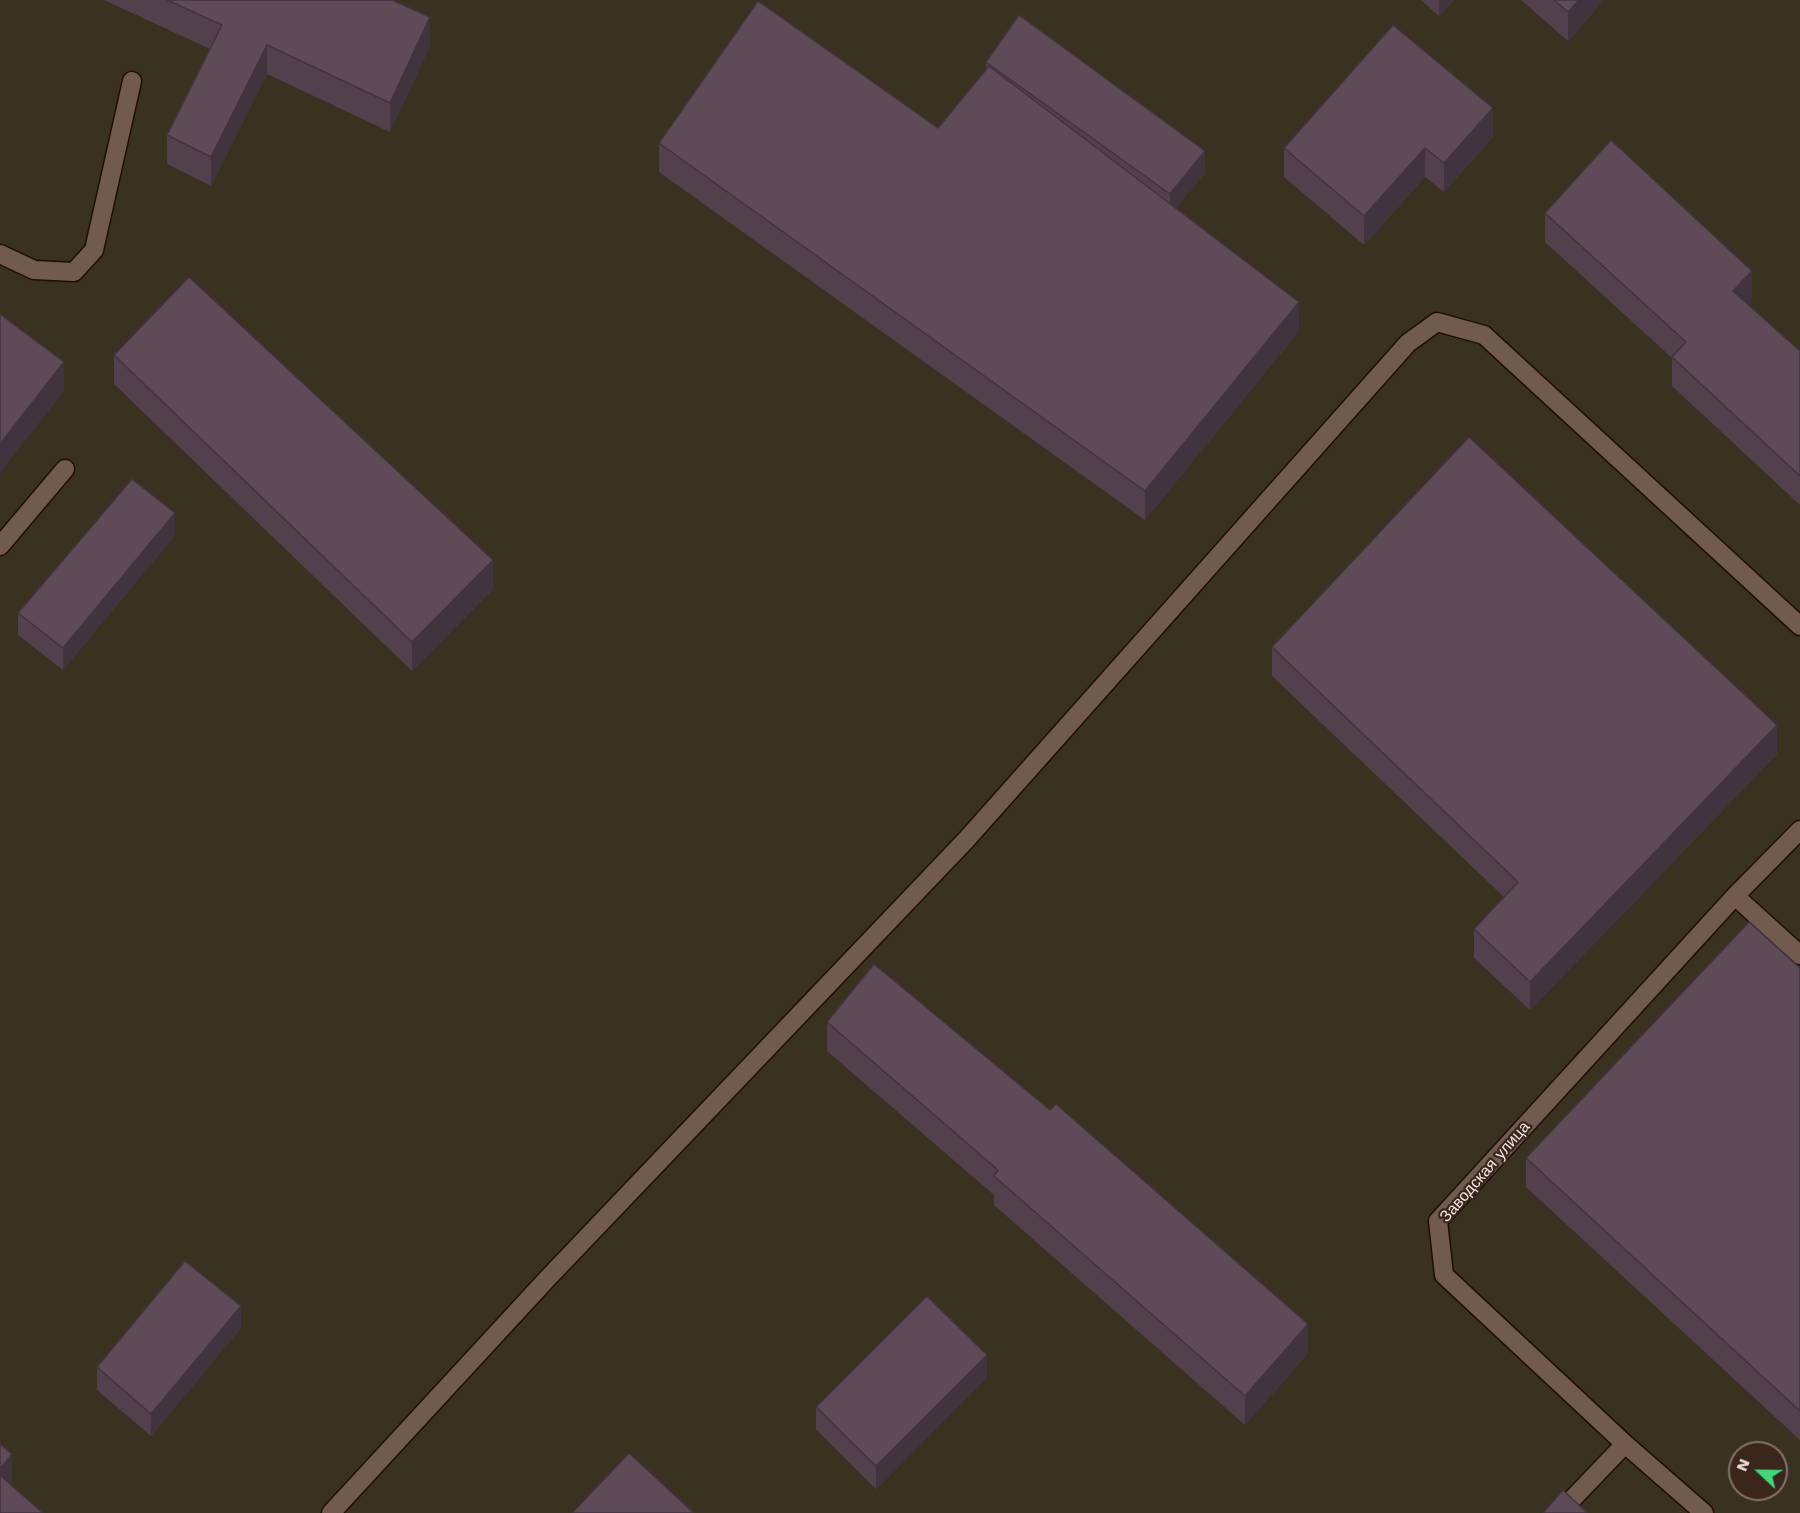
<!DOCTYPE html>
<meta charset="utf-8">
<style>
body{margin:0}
#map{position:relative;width:1800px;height:1513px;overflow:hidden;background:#3a261c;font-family:"Work Sans",sans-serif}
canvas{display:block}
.north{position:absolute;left:1728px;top:1441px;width:60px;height:60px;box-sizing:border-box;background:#3a261c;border:2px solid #84726a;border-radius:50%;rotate:292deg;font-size:16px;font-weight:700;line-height:24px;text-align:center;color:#f2e5de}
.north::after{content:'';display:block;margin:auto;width:21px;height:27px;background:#43d77b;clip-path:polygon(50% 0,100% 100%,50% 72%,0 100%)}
</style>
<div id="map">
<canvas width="1800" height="1513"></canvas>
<div class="north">N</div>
</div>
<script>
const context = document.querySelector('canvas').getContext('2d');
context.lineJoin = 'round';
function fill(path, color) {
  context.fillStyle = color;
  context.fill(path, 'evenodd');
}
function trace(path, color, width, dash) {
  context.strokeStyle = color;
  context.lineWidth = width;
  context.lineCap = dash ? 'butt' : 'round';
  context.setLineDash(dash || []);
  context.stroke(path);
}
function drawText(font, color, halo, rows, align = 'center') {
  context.font = font + ' "Work Sans",sans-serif';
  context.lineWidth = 4.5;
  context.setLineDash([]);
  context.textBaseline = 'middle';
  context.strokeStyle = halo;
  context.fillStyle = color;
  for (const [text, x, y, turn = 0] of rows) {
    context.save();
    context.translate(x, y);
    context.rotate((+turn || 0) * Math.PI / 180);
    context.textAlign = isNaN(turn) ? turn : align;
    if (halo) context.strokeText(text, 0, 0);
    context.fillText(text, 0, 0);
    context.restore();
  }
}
const industrial = new Path2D(`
 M0,0H1800V1513H0ZM1740,1453H1776V1489H1740Z`);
const minor = new Path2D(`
 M0,254L34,270L74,272L94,250L132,81
 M0,546L65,469
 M1735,896L1800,955
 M1625,1444L1704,1513
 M331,1513L547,1279L966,840L1408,343L1437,322L1484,335L1800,626
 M1559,1513L1625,1444L1444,1275L1438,1221L1735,896L1800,830`);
const wall = new Path2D(`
 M104,0H392L430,46L390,132L267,74L211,186L167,164V135L210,49Z
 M1421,0H1454L1439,16Z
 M1521,0H1604L1568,41Z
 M986,62L1205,173L1176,208L1299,331L1145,520L659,172V143L938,128L986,71Z
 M1493,137L1444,192L1425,177L1364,245L1284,177V148Z
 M1545,213L1752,300L1748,304L1800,351V505L1672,386V358L1545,242Z
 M114,355L493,589L412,671L114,384Z
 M175,535L63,670L18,635V613Z
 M1272,647L1777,754L1530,1010L1474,958V929L1504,897L1272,676Z
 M1800,968V1440L1526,1187V1158Z
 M827,1022L1050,1110L1308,1353L1245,1425L994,1205V1195L827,1051Z
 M241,1328L151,1436L97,1390V1367Z
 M987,1377L876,1489L816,1429V1407Z`);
const shadedWall = new Path2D(`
 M1439,0H1454L1439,16Z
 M1579,0H1604L1568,41V12Z
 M430,17V46L390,132V103Z
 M267,45V74L211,186V157Z
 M1493,108V137L1444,192V163Z
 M1425,148V177L1364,245V216Z
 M1205,151V173L1170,216V194Z
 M1752,271V300L1733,320V291Z
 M1299,302V331L1145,520V491Z
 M64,362V391L0,473V444Z
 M175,513V535L63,670V648Z
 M493,560V589L412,671V642Z
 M1777,725V754L1530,1010V982Z
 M241,1306V1328L151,1436V1414Z
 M1308,1324V1353L1245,1425V1396Z
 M987,1355V1377L876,1489V1466Z
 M12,1454V1483L0,1498V1469Z`);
const building = new Path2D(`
 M167,0H392L430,17L390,103L267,45L211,157L167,135L222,25Z
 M1554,0H1579L1568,12Z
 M758,1L938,128L989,66L1299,302L1145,491L659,143Z
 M1019,15L1205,151L1170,194L986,62Z
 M1393,25L1493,108L1444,163L1425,148L1364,216L1284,148Z
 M1611,140L1752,271L1733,291L1800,351V476L1672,357L1686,342L1545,213Z
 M189,277L493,560L412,642L114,355Z
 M0,314L64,362L0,444Z
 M1469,437L1777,725L1530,982L1474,929L1518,882L1272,647Z
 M132,479L175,513L63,648L18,613Z
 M1749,922L1800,968V1411L1526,1158Z
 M874,964L1050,1110L1056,1104L1308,1324L1245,1396L994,1176L998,1170L827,1022Z
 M185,1261L241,1306L151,1414L97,1367Z
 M927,1296L987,1355L876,1466L816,1407Z
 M0,1444L12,1454L0,1469Z
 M629,1453L694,1513H572Z
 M0,1475L43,1513H0Z
 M1563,1490L1587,1513H1543Z`);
const streetNames = [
 ["Заводская улица",1485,1172,-49]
];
fill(industrial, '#393221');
trace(minor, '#200e06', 21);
trace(minor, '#715a4e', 18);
fill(wall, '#52404c');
fill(shadedWall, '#42343e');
fill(building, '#5f4a58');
trace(building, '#42343e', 1.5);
drawText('16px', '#f2e5de', '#3a261c', streetNames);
</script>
